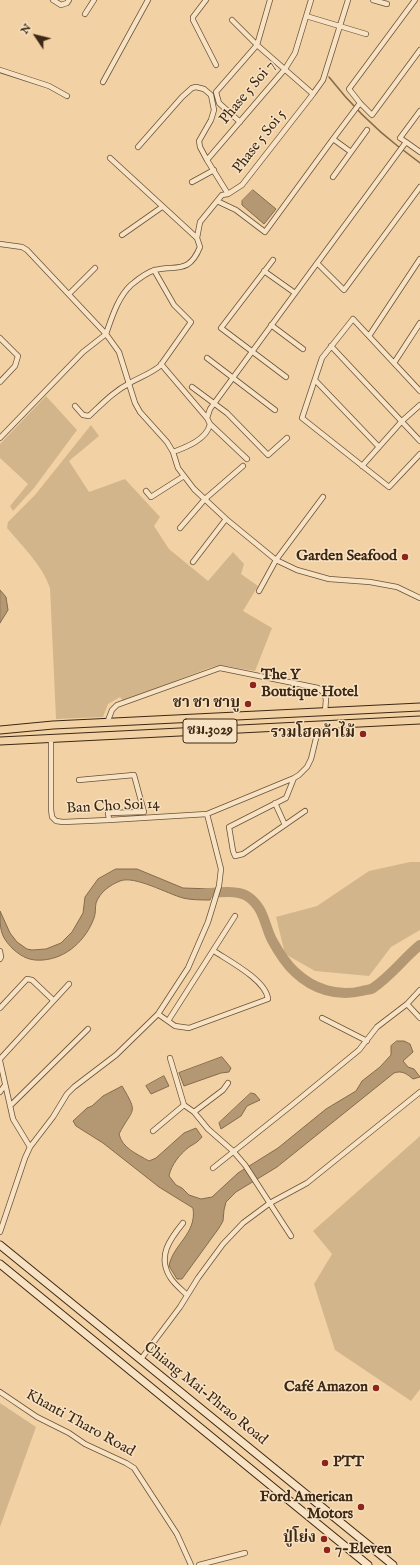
<!DOCTYPE html>
<meta charset="utf-8">
<style>
body{margin:0}
#map{position:relative;width:420px;height:1565px;overflow:hidden;background:#f2d2a4;font-family:"IM FELL English",serif}
canvas{display:block}
.north{position:absolute;left:16px;top:16px;width:40px;height:40px;-webkit-text-stroke:3px #f7e2c4;paint-order:stroke;rotate:305deg;font-size:11px;font-weight:700;line-height:16px;text-align:center;color:#3c2814}
.north::after{content:'';display:block;margin:auto;width:14px;height:18px;background:#3c2814;clip-path:polygon(50% 0,100% 100%,50% 72%,0 100%)}
</style>
<div id="map">
<canvas width="420" height="1565"></canvas>
<div class="north">N</div>
</div>
<script>
const context = document.querySelector('canvas').getContext('2d');
context.lineJoin = 'round';
function fill(path, color) {
  context.fillStyle = color;
  context.fill(path, 'evenodd');
}
function trace(path, color, width, dash) {
  context.strokeStyle = color;
  context.lineWidth = width;
  context.lineCap = dash ? 'butt' : 'round';
  context.setLineDash(dash || []);
  context.stroke(path);
}
function drawText(font, color, halo, rows, align = 'center') {
  context.font = font + ' "IM FELL English","Noto Serif Thai",serif';
  context.lineWidth = 3;
  context.setLineDash([]);
  context.textBaseline = 'middle';
  context.strokeStyle = halo;
  context.fillStyle = color;
  for (const [text, x, y, turn = 0] of rows) {
    context.save();
    context.translate(x, y);
    context.rotate((+turn || 0) * Math.PI / 180);
    context.textAlign = isNaN(turn) ? turn : align;
    if (halo) context.strokeText(text, 0, 0);
    context.fillText(text, 0, 0);
    context.restore();
  }
}
const green = new Path2D(`
 M46,396L77,430L34,488L13,511L10,506L28,484L0,458V444Z
 M91,425L99,436L69,461L89,492L125,479L160,517L154,526L169,549L208,581L233,552L244,564L241,574L258,586L243,611L272,628L255,671L220,665L209,668L123,701L120,697L108,704L103,717L56,719L50,588C42,565 23,547 7,528L8,522L35,495Z
 M410,862H420V930L391,947L369,976L315,971L285,954L276,917L317,906L369,871Z
 M420,1136V1389L411,1401L335,1350L314,1284L332,1254L313,1231Z
 M0,1403L36,1427L0,1527Z`);
const water = new Path2D(`
 M253,190L276,209L264,224L242,205V201Z
 M0,590L6,597L8,610L0,623Z
 M116,869H137L183,888L213,889L210,900C202,900 191,900 183,898C168,894 134,875 120,881C110,885 100,892 96,903C95,908 96,913 94,918C86,940 67,958 43,960C31,961 23,958 13,949C0,936 0,929 0,911L10,933L17,942L27,949L32,950L46,949L61,943L72,932L83,913L85,897L98,879Z
 M397,1041H404L410,1044L413,1052L403,1061L408,1067L414,1069L420,1077L413,1079C407,1074 402,1070 394,1073L277,1167L236,1192L226,1202L224,1210L223,1221L219,1228L182,1279H177L169,1266C173,1244 197,1234 193,1208L159,1187L103,1143L76,1126L73,1121L87,1108L92,1106L103,1096L122,1086C139,1115 133,1107 119,1134C122,1148 137,1154 149,1161L156,1158L184,1133L196,1128L202,1137C198,1142 194,1144 189,1147C180,1154 171,1165 169,1176L176,1185L182,1188L189,1195L201,1199L212,1197L238,1173L278,1148L326,1109L356,1091L362,1081L380,1067L391,1055V1046Z
 M222,1057L231,1068L229,1072L221,1073L184,1086L179,1073Z
 M164,1076L169,1086L151,1094L146,1086Z
 M251,1093L255,1094L260,1100L247,1106L241,1116L221,1129L219,1123Z`);
const stream = new Path2D(`
 M329,77C350,104 373,127 400,148
 M403,150L420,163`);
const river = new Path2D(`
 M200,894C213,893 236,889 247,896C264,907 264,924 272,940C278,951 286,964 295,972C313,989 337,997 362,991C365,990 370,990 373,988C391,976 404,958 420,945`);
const minor = new Path2D(`
 M53,0L61,5L67,3L69,0
 M206,0L193,17V20L216,65
 M373,0L387,4
 M415,0L349,89L360,103L372,115L420,50
 M85,14L94,0
 M306,16L366,34
 M232,20L257,45L313,94
 M0,70L49,86L67,96
 M103,82L148,0
 M240,122L219,103L216,92L257,45L270,0
 M333,139L360,103
 M406,142L400,138L420,111
 M138,147L182,97L192,88L196,87L204,89L211,95L214,110L211,120L199,141L200,147L207,160
 M110,158L197,238
 M333,177L367,130
 M192,182L214,170
 M228,194L207,160L285,69L295,53L311,0
 M217,201L236,210L265,232L333,139L351,152
 M122,235L162,207
 M0,244L22,247L27,250L106,334L119,352L135,403L140,412L167,442L173,452L178,468L194,489L226,519L276,560L297,570L329,579L370,582L397,587L420,598
 M273,260L221,328L286,377
 M317,263L344,290L420,187
 M264,271L295,293
 M69,294L95,268
 M271,325L303,349
 M106,334C112,317 118,297 131,285C137,280 148,272 155,270C177,265 189,274 200,247L197,238L200,222L222,195L228,194L242,185L313,94L323,80L348,0
 M369,336L420,259
 M0,338L18,356L15,366L0,382
 M331,346L420,441
 M207,358L275,410
 M394,363L420,323
 M161,364L207,418L210,424C207,439 187,447 173,452
 M315,380L379,447
 M192,387L227,413L268,455L287,438
 M420,391L353,319L322,358L302,418L389,487L420,454
 M75,406L83,415L89,416C102,404 114,391 130,383C140,377 150,374 160,366L191,322L174,305L154,270
 M207,418L210,409L406,142L420,152
 M210,424L247,459
 M0,438L83,352L106,334
 M362,466L402,421L420,405
 M146,491L151,497L184,476
 M180,528L205,499L243,466
 M193,562L226,519
 M259,591L276,560L323,497
 M107,723L112,710L117,705L220,668L318,688L323,692L326,699L325,712
 M51,739V809L52,817L56,821L63,822L109,820L207,814L294,778L299,775L307,767L311,759L319,726
 M294,778L286,798L229,827L233,851L235,856L243,854L305,811
 M79,780L134,775L144,812L108,813L109,820
 M275,803L285,825
 M0,951L1,957L0,959
 M407,1004L420,1018
 M0,1008L27,979L32,980L53,1000
 M158,1014L175,1026L189,1028L268,999C266,980 229,961 214,951
 M322,1018L367,1041
 M168,1021L235,916
 M170,1058L184,1105L194,1112L208,1129L233,1151L245,1165L291,1236
 M0,1059L69,984
 M0,1061L13,1119L30,1147
 M0,1092L5,1085
 M10,1106L88,1029
 M194,1112L223,1090L228,1083
 M153,1131L184,1105
 M213,1168L292,1105L359,1050L377,1027L407,1004L420,990
 M183,1223C170,1239 157,1256 170,1277C174,1284 182,1290 187,1295
 M0,1232L25,1158L30,1147L53,1117L67,1094L74,1087L116,1055L158,1014L188,968L208,922L219,886L221,869L207,814
 M141,1359L180,1307L198,1278L223,1244L243,1223L270,1203L307,1183L420,1092
 M0,1392L37,1417L69,1433L85,1444L126,1463L134,1468L177,1534L191,1565
 M199,1565L245,1553`);
const secondary = new Path2D(`
 M0,1245L393,1565
 M0,1264L368,1565`);
const primary = new Path2D(`
 M0,730L53,725L420,707
 M0,741L420,720`);
const markers = [
 [405,557,4,"#8f2418"],
 [253,685,4,"#8f2418"],
 [248,704,4,"#8f2418"],
 [363,734,4,"#8f2418"],
 [376,1388,4,"#8f2418"],
 [325,1463,4,"#8f2418"],
 [361,1507,4,"#8f2418"],
 [324,1539,4,"#8f2418"],
 [327,1550,4,"#8f2418"]
];
const shields = [
 [210,731,54]
];
const shieldNames = [
 ["ชม.3029",210,731]
];
const streetNames = [
 ["Phase 5 Soi 7",248,93,-50],
 ["Phase 5 Soi 5",260,142,-52],
 ["Ban Cho Soi 14",113,807,-3],
 ["Chiang Mai-Phrao Road",205,1394,39],
 ["Khanti Tharo Road",80,1424,29]
];
const poiNames = [
 ["Garden Seafood",397,557],
 ["The Y",261,676,"left"],
 ["Boutique Hotel",261,693,"left"],
 ["ชา ชา ชาบู",240,704],
 ["รวมโฮคค้าไม้",355,734],
 ["Café Amazon",368,1388],
 ["PTT",333,1463,"left"],
 ["Ford American",353,1498],
 ["Motors",353,1515],
 ["ปู่โย่ง",316,1539],
 ["7-Eleven",335,1550,"left"]
];
fill(green, '#d3b58c');
fill(water, '#b49873');
trace(water, '#846b4d', 1);
trace(stream, '#846b4d', 1.5);
trace(river, '#b49873', 10);
trace(minor, '#6a5238', 6);
trace(secondary, '#3c2814', 9);
trace(primary, '#3c2814', 9);
trace(minor, '#f7e2c4', 4.5);
trace(secondary, '#f7e2c4', 7);
trace(primary, '#f2d2a4', 7);
for (const [x, y, r, color] of markers) {
  const dot = new Path2D();
  dot.arc(x, y, r, 0, 2 * Math.PI);
  context.fillStyle = color;
  context.fill(dot);
  trace(dot, '#f7e2c4', 1.5);
}
for (const [x, y, w] of shields) {
  const box = new Path2D();
  box.roundRect(x - w / 2, y - 12, w, 24, 3);
  context.fillStyle = '#f7e2c4';
  context.fill(box);
  trace(box, '#3c2814', 1);
}
drawText('bold 14px', '#3c2814', null, shieldNames);
drawText('15px', '#3c2814', '#f7e2c4', streetNames);
drawText('bold 15px', '#3c2814', '#f7e2c4', poiNames, 'right');
</script>
